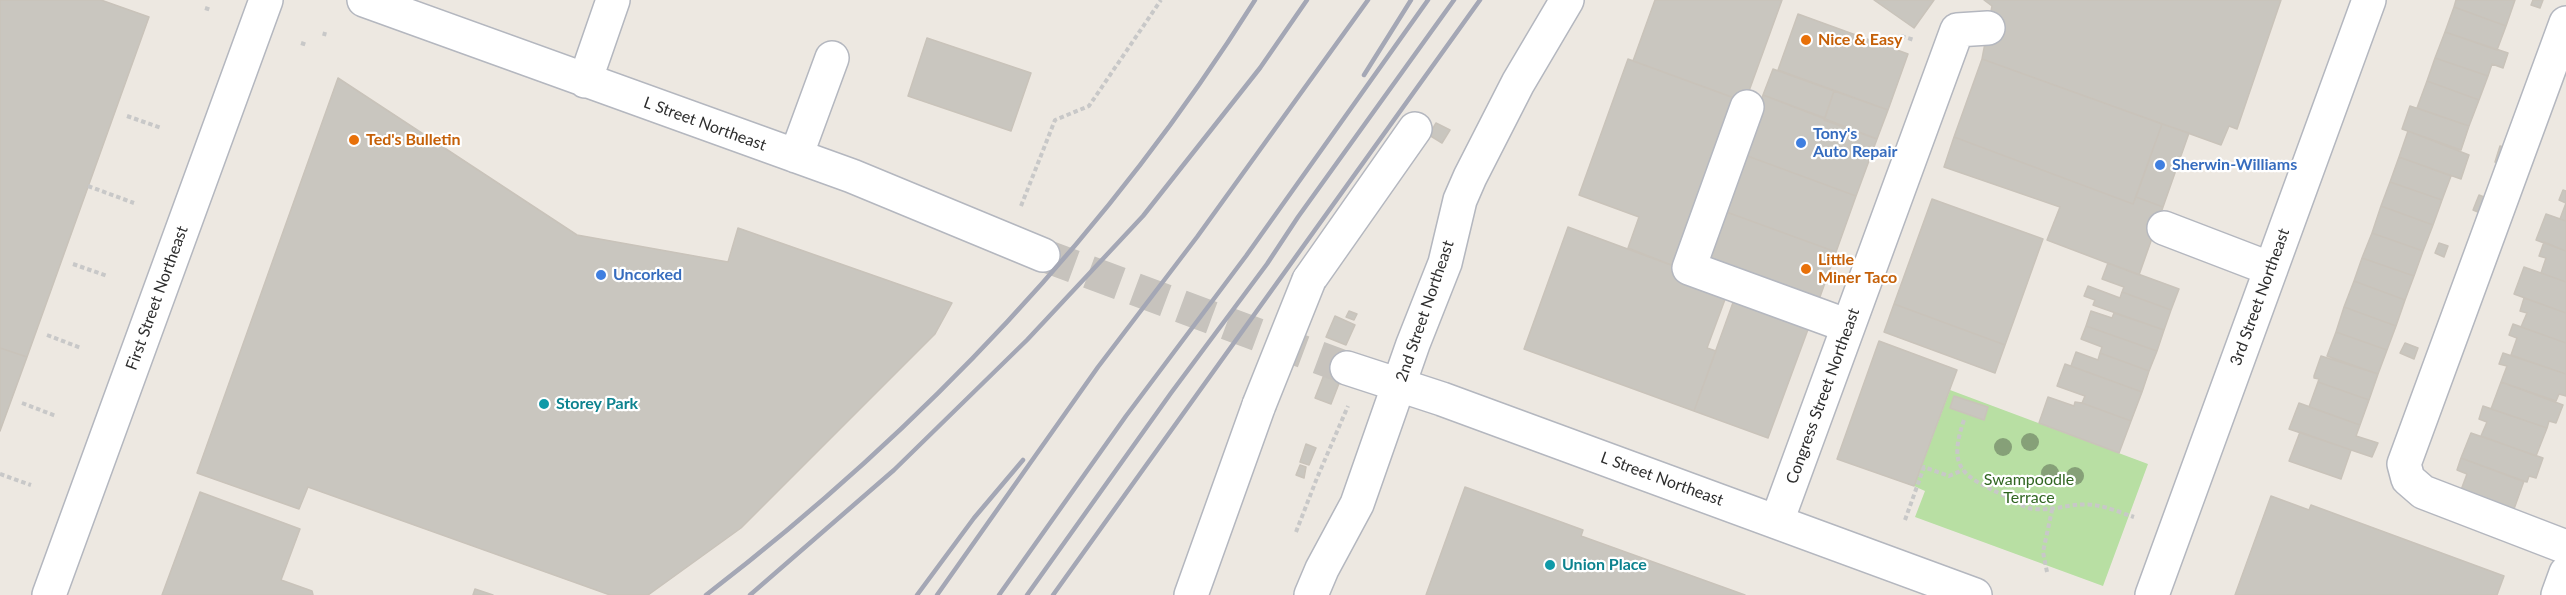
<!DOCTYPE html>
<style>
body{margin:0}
canvas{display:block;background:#ede8e1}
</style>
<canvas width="2566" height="595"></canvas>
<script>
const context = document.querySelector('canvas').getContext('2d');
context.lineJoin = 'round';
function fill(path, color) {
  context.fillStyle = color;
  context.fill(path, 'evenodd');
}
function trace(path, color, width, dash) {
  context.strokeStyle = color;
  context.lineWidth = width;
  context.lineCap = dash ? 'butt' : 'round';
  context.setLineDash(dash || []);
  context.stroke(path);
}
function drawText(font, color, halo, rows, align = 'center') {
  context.font = font + ' Lato,sans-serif';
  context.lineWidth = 4.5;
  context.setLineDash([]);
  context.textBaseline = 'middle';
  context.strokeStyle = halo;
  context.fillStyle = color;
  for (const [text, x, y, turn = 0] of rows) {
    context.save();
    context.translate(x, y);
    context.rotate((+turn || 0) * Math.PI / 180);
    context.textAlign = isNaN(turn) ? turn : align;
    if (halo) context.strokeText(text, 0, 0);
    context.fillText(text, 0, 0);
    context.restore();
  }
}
const green = new Path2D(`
 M1950,390L2148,464L2103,586L1915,517L1925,491L1914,486Z`);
const building = new Path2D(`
 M0,0H101L149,17L27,357L0,348Z
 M1655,0H1782L1745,102L1633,61Z
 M1874,0H1934L1914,28Z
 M1984,0H2281L2237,129L2229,126L2221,145L1982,59L1992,6Z
 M2456,0H2515L2506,26L2454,7Z
 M2533,0H2543L2540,8L2531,5Z
 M2454,7L2506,26L2497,50L2445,32Z
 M1798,14L1908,54L1888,110L1778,70Z
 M2445,32L2508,53L2503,68L2492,64L2488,76L2435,58Z
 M927,38L1031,73L1011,131L908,96Z
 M2435,58L2488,76L2479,100L2427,81Z
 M1628,59L1740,100L1679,268L1628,248L1639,217L1579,195Z
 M1982,59L2162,124L2133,204L1954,137Z
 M1773,69L1834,91L1825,118L1763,95Z
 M338,78L577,235L728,262L738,228L952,303L935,334L741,528L648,595H610L308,487L299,509L197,473Z
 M2427,81L2479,100L2469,126L2417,108Z
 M1834,91L1888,110L1877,139L1824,120Z
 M1763,95L1877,139L1856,196L1742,154Z
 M2410,106L2469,126L2461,150L2402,129Z
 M1436,123L1450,130L1442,143L1429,135Z
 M2162,124L2189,133L2163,207L2136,197Z
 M2408,131L2469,155L2461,179L2399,157Z
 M1954,137L2133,204L2136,197L2163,207L2139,275L2047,240L2060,207L1944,167Z
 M2500,146L2510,149L2504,165L2495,162Z
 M1742,154L1856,196L1836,252L1721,210Z
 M2399,157L2451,176L2442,200L2390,182Z
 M2390,182L2442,200L2433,225L2381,206Z
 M2563,190L2566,191V203L2559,200Z
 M2479,195L2489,199L2483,214L2473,210Z
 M1932,199L2043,239L2005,345L1894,304Z
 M2566,203V221L2560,219Z
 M2381,206L2433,225L2423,251L2372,233Z
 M1721,210L1836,252L1816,308L1701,266Z
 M2546,214L2566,221V251L2536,240Z
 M1568,227L1679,268L1727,294L1707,348L1716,351L1694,411L1524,349Z
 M2372,233L2423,251L2414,276L2362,258Z
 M2544,242L2566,251V282L2541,273L2546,258L2539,256Z
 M2439,243L2448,246L2444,257L2435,253Z
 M2362,258L2414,276L2405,300L2354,281Z
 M2108,263L2179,289L2171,310L2122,292L2124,287L2102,279Z
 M2524,267L2566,282V313L2514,294Z
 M2354,281L2405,300L2396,326L2344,307Z
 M2088,286L2120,298L2122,292L2171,310L2164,330L2093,305L2095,300L2084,296Z
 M1735,297L1810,324L1768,438L1694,411Z
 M2524,298L2566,313V343L2521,327L2527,313L2520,311Z
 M1894,304L2005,345L1995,373L1884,332Z
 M2344,307L2396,326L2387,350L2336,332Z
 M1349,311L1357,314L1354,320L1346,317Z
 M2091,311L2112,318L2114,313L2164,330L2157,351L2086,326Z
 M1335,316L1355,325L1346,345L1326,337Z
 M2513,324L2566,343V374L2511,355L2517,338L2509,335Z
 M2086,326L2157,351L2149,371L2100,353L2102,347L2081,339Z
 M2336,332L2387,350L2378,374L2327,356Z
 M1879,341L1957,370L1914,486L1837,459Z
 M2405,343L2418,348L2414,359L2400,353Z
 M0,348L27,357L0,431Z
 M2076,352L2098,360L2100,353L2149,371L2142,392L2071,366Z
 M2503,353L2566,374V396L2559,394L2556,401L2501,382L2507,366L2499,364Z
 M2321,356L2378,374L2369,400L2318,382L2319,379L2314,378V376Z
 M1329,362L1345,368L1331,404L1315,398Z
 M2065,364L2142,392L2131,421L2082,403L2085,396L2057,386Z
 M2318,382L2369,400L2360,425L2309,407Z
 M2501,382L2563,405L2556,423L2549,421L2547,428L2491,409Z
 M1954,396L1988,407L1984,420L1950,408Z
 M2048,397L2074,406L2075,402L2082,403L2131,421L2119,453L2039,423Z
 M2299,403L2360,425L2356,436L2378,443L2372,457L2289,429Z
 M2483,406L2547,428L2536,456L2481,436L2487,422L2479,419Z
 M2300,432L2351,450L2341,479L2289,461Z
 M2471,433L2543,458L2536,478L2529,476L2527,482L2522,481L2461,458Z
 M1306,444L1316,448L1309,465L1300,462Z
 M2461,458L2524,481L2514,509L2461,490L2467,474L2457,470Z
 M1300,465L1306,467L1304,478L1296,475Z
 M1465,487L1583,530L1581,536L1745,595H1426Z
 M200,492L300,529L281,580L312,591L313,595H162Z
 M2271,496L2309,510L2311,505L2504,576L2497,595H2235Z
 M475,589L493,595H473Z`);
const minorTunnel = new Path2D(`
 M1043,255L1347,368`);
const path = new Path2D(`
 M205,8L211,10
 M324,36L325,32
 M1901,36L1914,40
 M301,43L307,45
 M127,116L161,128
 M88,186L134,203
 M1021,206L1055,120L1089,106L1161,0
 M73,264L107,276
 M47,335L81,348
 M22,403L56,416
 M1964,420C1947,469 1963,476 2005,496C2014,501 2024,508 2034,509C2055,511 2074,502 2094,505C2108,507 2122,513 2134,517
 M0,474L31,485
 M1905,520L1924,467L1949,476L1963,470
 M1296,532L1317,478L1348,406
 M2047,572L2043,552L2052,510`);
const minor = new Path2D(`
 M364,0L852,176L1043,255
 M2566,23L2404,464L2408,479L2423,492L2566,547
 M585,81L613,0
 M1747,107L1689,268L1848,326
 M796,156L832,58
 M2164,228L2271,269
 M1309,280L1415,129
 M1347,368L1442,399L1975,595
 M1777,521L1957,30L1988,28
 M49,595L266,0
 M1191,595L1259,405
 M1311,595L1322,569L1357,504L1413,344L1445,263L1460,200L1470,177L1518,83L1567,0
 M2152,595L2369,0
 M2558,595L2566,573`);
const rail = new Path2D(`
 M1364,75L1411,0
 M706,595C921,430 1111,230 1255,0
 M750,595L894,470L1027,340L1143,216L1260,68L1307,0
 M917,595L974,518L1023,460
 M937,595L1098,367L1197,237L1368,0
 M999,595L1126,416L1246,256L1428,0
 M1027,595L1171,393L1267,264L1298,217L1454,0
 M1053,595L1480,0`);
const minorBridge = new Path2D(`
 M1259,405L1309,280`);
const trees = [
 [2030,442],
 [2003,447],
 [2050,473],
 [2075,476]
];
const markers = [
 [1806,40,6,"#e8710a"],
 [354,140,6,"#e8710a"],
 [1801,143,6,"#3f7fe0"],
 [2160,165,6,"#3f7fe0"],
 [1806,269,6,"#e8710a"],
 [601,275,6,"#3f7fe0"],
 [544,404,6,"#0f9aa8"],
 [1550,565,6,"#0f9aa8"]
];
const foodNames = [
 ["Nice & Easy",1818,40],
 ["Ted's Bulletin",366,140],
 ["Little",1818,260],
 ["Miner Taco",1818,278]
];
const streetNames = [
 ["L Street Northeast",705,124,20],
 ["3rd Street Northeast",2260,297,-70],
 ["First Street Northeast",157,298,-70],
 ["2nd Street Northeast",1425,311,-71],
 ["Congress Street Northeast",1823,396,-70],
 ["L Street Northeast",1662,479,20]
];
const shopNames = [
 ["Tony's",1813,134],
 ["Auto Repair",1813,152],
 ["Sherwin-Williams",2172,165],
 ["Uncorked",613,275]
];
const cultureNames = [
 ["Storey Park",556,404],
 ["Union Place",1562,565]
];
const parkNames = [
 ["Swampoodle",2029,480],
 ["Terrace",2029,498]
];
fill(green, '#b8dfa3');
fill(building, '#c9c6bf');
trace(building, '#c9c3ba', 1.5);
trace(minorTunnel, '#c7c3bd', 33, [33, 16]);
trace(minor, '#b4b7bf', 36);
trace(path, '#c8c8c8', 4, [4.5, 3]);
trace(minor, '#fff', 33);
trace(rail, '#a4a7b5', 4.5);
trace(minorBridge, '#b4b7bf', 36, []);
trace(minorBridge, '#fff', 33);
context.fillStyle = '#86a078';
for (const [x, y] of trees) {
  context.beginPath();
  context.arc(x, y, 9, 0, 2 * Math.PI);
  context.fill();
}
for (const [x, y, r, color] of markers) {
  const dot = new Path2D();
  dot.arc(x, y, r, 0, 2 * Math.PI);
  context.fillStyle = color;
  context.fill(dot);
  trace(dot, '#fff', 2);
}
drawText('bold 16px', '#c56008', '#fff', foodNames, 'left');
drawText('16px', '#2d2d2d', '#fff', streetNames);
drawText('bold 16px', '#366cbe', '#fff', shopNames, 'left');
drawText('bold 16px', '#0d838f', '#fff', cultureNames, 'left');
drawText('16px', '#316622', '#fff', parkNames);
</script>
